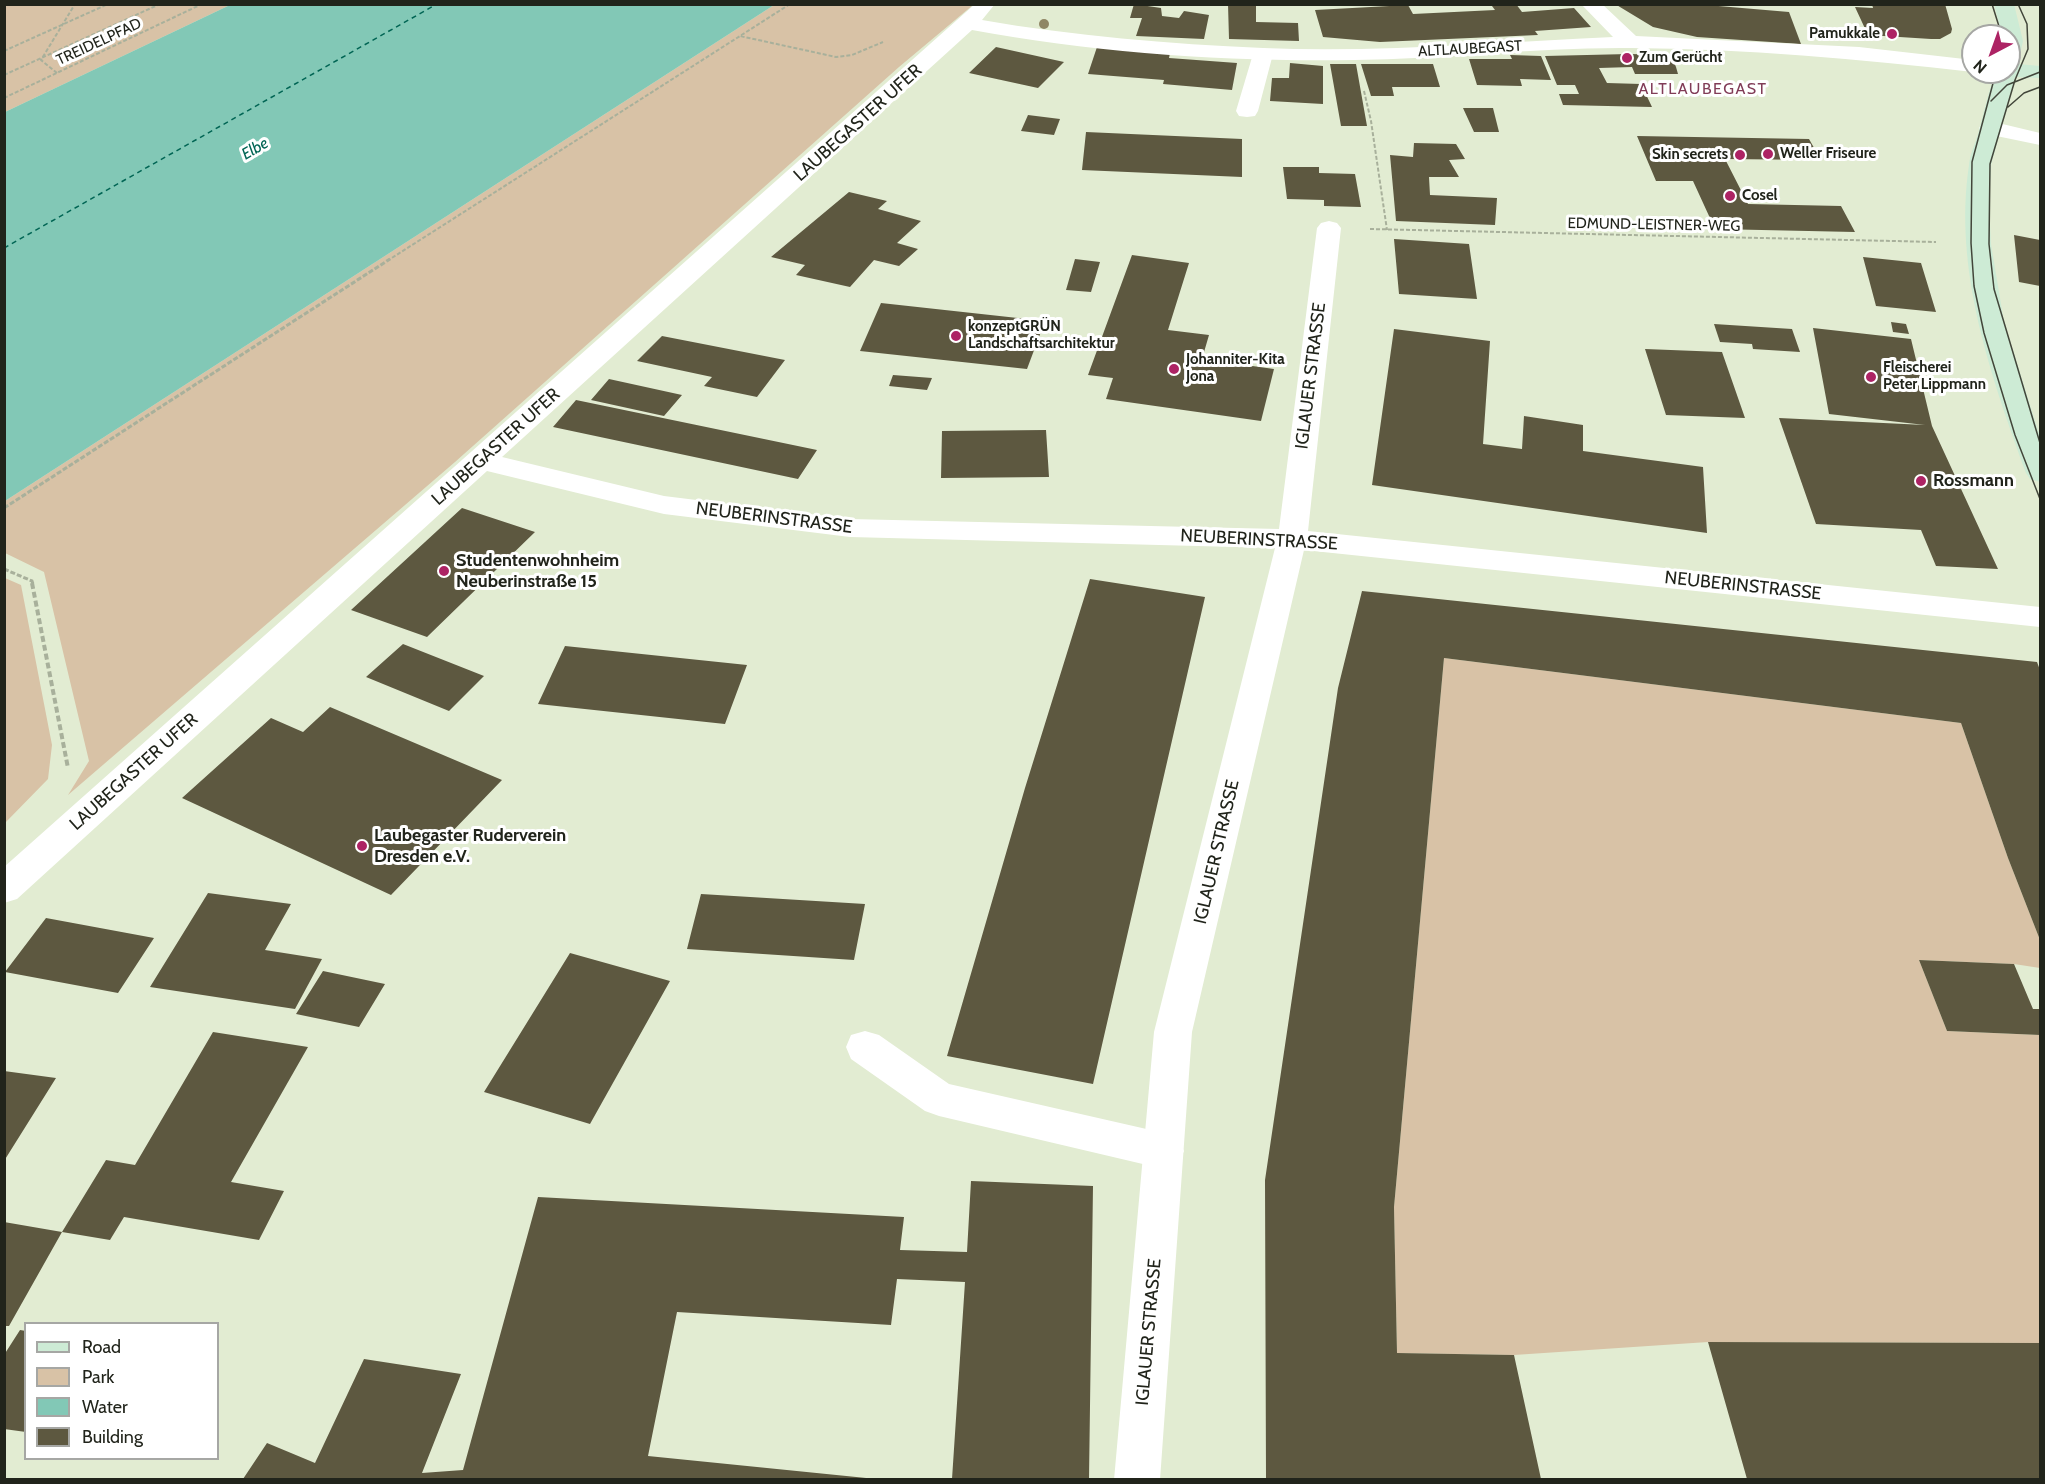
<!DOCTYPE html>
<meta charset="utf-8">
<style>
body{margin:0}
#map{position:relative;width:2045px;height:1484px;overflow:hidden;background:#e2ecd2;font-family:Cabin,sans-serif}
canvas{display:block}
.frame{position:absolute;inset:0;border:6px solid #21241b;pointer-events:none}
.legend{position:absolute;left:24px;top:1322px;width:195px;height:138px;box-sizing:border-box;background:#fff;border:2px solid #a6a7a4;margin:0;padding:8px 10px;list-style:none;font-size:18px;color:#21241b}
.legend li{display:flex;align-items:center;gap:12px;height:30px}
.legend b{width:30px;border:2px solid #a6a7a4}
.north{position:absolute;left:1961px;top:24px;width:60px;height:60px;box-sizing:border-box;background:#fff;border:2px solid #a6a7a4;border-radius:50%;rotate:221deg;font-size:16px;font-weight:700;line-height:24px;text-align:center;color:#21241b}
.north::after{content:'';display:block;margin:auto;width:21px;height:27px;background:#ad2364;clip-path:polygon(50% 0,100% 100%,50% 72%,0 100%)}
</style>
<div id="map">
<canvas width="2045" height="1484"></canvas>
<div class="frame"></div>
<ul class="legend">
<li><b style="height:8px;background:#cdebd5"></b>Road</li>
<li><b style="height:16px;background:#d8c2a6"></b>Park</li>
<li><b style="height:16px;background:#82c8b6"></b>Water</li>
<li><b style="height:16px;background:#5d5840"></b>Building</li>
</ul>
<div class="north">N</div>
</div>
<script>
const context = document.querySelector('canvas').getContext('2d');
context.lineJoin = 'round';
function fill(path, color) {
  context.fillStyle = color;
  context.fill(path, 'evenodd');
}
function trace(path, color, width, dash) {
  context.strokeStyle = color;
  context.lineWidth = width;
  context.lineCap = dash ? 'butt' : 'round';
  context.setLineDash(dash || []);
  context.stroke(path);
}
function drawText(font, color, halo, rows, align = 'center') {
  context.font = font + ' Cabin,sans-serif';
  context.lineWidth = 6;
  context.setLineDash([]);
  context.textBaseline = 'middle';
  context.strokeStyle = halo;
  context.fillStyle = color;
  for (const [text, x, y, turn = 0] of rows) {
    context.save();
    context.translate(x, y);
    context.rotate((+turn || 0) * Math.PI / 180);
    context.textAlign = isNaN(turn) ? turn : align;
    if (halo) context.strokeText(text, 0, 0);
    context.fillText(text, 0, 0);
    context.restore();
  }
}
const green = new Path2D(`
 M4,5H230L5,112Z
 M774,5H973L899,67L455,462L68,795L89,761L44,572L5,553V501Z
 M5,578L21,585L52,745L48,779L5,823Z
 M1444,658L1961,723L2008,858L2040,940V968L2014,964L1919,960L1947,1031L2040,1035V1343L1708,1342L1514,1355L1397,1353L1394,1207Z`);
const water = new Path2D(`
 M230,5H774L5,501V112Z`);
const ferry = new Path2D(`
 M4,248L437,4`);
const building = new Path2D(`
 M1134,4L1161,8L1162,16L1179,18L1184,11L1209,15L1204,39L1136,36L1142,18H1130Z
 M1228,4H1256V22L1298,23L1299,41L1229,39Z
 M1516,4L1522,12L1574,8L1591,27L1535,31L1538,35L1380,42L1323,37L1315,10L1408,5L1413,14L1495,10L1492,6Z
 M1615,4H1695L1789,12L1801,44L1697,37L1653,27Z
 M1872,4H1945L1952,29L1951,33L1940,39H1931L1868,35L1855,7L1873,8Z
 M996,47L1064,62L1038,88L969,73Z
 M1097,47L1170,53L1169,58L1237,63L1232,90L1163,84L1164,80L1088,74Z
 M1629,54L1671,55L1676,67L1678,74H1635L1632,67L1599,68L1607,83L1641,84L1652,107L1563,105L1559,94H1579L1575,85H1557L1545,56Z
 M1510,55L1541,56L1551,80L1520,79L1522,86L1477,85L1469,59H1512Z
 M1290,63L1323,66V104L1270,101L1272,78H1289Z
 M1330,64H1356L1367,126H1341Z
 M1361,64H1433L1440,87H1392L1394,96H1371Z
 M1463,108H1493L1499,132H1474Z
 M1028,115L1060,119L1054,135L1021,131Z
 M1086,132L1242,139V177L1082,170Z
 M1637,136L1809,139L1821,160L1725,159L1748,204L1841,206L1855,232L1715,229L1693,181H1656Z
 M1414,143L1456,144L1465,159L1449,160L1459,177H1429L1430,195L1497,198L1495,225L1396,221L1390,155L1413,157Z
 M1283,167H1319V173L1355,174L1361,207L1324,206V200L1287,199Z
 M849,192L887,201L878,209L921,221L897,243L918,249L899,266L874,260L850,287L796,275L805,265L771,257Z
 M2014,235L2040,240V286L2019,282Z
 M1394,239L1469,244L1477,299L1399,294Z
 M1132,255L1189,263L1168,330L1209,335L1202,359L1274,369L1261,421L1106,399L1113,378L1088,375Z
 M1863,257L1921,263L1936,312L1876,306Z
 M1075,259L1100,262L1091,292L1066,290Z
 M881,303L1045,321L1027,369L860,351Z
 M1891,322L1906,324L1909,334L1893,332Z
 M1714,324L1792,329L1800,352L1753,349L1752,344L1720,342Z
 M1813,328L1911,339L1932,426L1998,569L1936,566L1921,530L1816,524L1779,418L1925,425L1829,414Z
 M1394,329L1490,341L1483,444L1522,449L1524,416L1583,425V451L1703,467L1707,533L1372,485Z
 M662,336L785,360L757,397L704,386L712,377L637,361Z
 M1645,349L1722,352L1745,418L1666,415Z
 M893,375L932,378L927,390L889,386Z
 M609,379L682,395L664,416L591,400Z
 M576,400L817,450L798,479L553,427Z
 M1046,430L1049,477L941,478L942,431Z
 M462,508L535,532L427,637L351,610Z
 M1090,579L1205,597L1093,1084L947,1056L1025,788Z
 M1362,591L2037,662L2040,670V940L2008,858L1961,723L1444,658L1394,1207L1397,1353L1514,1355L1541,1479H1266L1265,1180L1338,688Z
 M403,644L484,676L449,711L366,677Z
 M565,646L747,665L725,724L538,704Z
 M330,707L502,780L391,895L182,798L271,718L303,732Z
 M208,893L291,904L265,950L322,959L295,1009L150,987Z
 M701,894L865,904L854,960L687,949Z
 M46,918L154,938L118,993L5,972Z
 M570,953L670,981L590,1124L484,1092Z
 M1919,960L2014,964L2033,1009H2040V1035L1947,1031Z
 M323,971L385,984L359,1027L296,1014Z
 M213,1032L308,1047L231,1182L284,1191L259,1240L124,1217L110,1240L62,1232L106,1160L135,1165Z
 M4,1071L56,1078L4,1161Z
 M971,1181L1093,1186L1089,1479H952L965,1282L897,1279L891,1325L677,1312L648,1456L876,1479H243L267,1443L315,1463L364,1359L461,1374L422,1473L463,1470L538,1197L904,1217L900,1250L967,1252Z
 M4,1222L62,1232L9,1326H4Z
 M20,1330L26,1331V1432L4,1429V1355Z
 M1708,1342L2040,1343V1479H1747Z`);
const pathFar2 = new Path2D(`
 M790,4L740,36L836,57L852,55L883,42
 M4,51L108,4
 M57,73L41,60L75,4
 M4,75L160,4
 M1364,91L1371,121L1387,230
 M4,98L202,4
 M1370,229L1936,242
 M387,261L740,36`);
const pathFar1 = new Path2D(`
 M4,508L390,259
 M4,569L32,581L33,584`);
const path = new Path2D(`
 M32,583L68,768`);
const lane = new Path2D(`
 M1263,48L1270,50L1273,54L1258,111L1255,116L1247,117L1239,116L1236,111L1253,54L1256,50Z
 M1990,121L2040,133V145L1982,133L1979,128L1982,123Z
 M865,1031L879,1035L949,1084L1164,1133L1178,1138L1184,1151L1178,1164L1164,1169L939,1116L925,1111L851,1059L846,1047L851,1035Z`);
const street = new Path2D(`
 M975,4H995L982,20C1074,36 1169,44 1263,48C1379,53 1497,42 1613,37L1581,4H1602L1636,36L1859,47L1973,60V72C1860,59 1745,49 1631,48C1539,47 1446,59 1354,60C1227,62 1096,53 972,30L502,457L664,496L850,519L1279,529L1317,228L1321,223L1329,221L1337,223L1341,228L1308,531L2040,607V627L1304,550L1192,1032L1160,1480H1114L1154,1032L1275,548L850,537L664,514L487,471L17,899L4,903V867Z`);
const secondary = new Path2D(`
 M1994,4H2014L2023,41L2018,64L2040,66V78L2015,77L1991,165L1989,204L1991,244L2004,322L2040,437V482L2030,479L2026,473C1991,376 1953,270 1969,165C1970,154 1975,144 1978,134C1984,113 1988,92 1996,72H2009V36H2002Z`);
const tram = new Path2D(`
 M1992,4L2002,36
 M2018,4L2027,24L2028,49L2015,80L1990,164L1989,244L1994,289L2040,443
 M1996,72L1972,162L1971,243L1974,286L1984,333L2015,435L2040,499
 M1991,101L2007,85L2040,72
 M2008,107L2024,93L2040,87`);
const trees = [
 [1044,24]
];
const markers = [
 [1892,34,6,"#ad2364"],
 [1627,58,6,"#ad2364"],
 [1768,154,6,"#ad2364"],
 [1740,155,6,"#ad2364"],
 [1730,196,6,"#ad2364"],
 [956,336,6,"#ad2364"],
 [1174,369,6,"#ad2364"],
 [1871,377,6,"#ad2364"],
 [1921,481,6,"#ad2364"],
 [444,571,6,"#ad2364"],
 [362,846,6,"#ad2364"]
];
const farPoinames = [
 ["Pamukkale",1880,34,"right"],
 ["Zum Gerücht",1639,58],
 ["Weller Friseure",1780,154],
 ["Skin secrets",1728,155,"right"],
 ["Cosel",1742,196],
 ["konzeptGRÜN",968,327],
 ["Landschaftsarchitektur",968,344],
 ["Johanniter-Kita",1186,360],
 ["Jona",1186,377],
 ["Fleischerei",1883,368],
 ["Peter Lippmann",1883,385]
];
const farStreetnames = [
 ["TREIDELPFAD",99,42,-25],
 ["ALTLAUBEGAST",1470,49,-3],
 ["EDMUND-LEISTNER-WEG",1654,225,1]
];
const farNeighbourhoodnames = [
 ["ALTLAUBEGAST",1703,89]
];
const farWaternames = [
 ["Elbe",255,149,-30]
];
const streetNames = [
 ["LAUBEGASTER UFER",858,123,-42],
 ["IGLAUER STRASSE",1311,376,-83],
 ["LAUBEGASTER UFER",496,447,-42],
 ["NEUBERINSTRASSE",774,518,7],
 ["NEUBERINSTRASSE",1259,540,3],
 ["NEUBERINSTRASSE",1743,586,6],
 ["LAUBEGASTER UFER",134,772,-42],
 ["IGLAUER STRASSE",1217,852,-77],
 ["IGLAUER STRASSE",1149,1332,-85]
];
const poiNames = [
 ["Rossmann",1933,481],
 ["Studentenwohnheim",456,561],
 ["Neuberinstraße 15",456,582],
 ["Laubegaster Ruderverein",374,836],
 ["Dresden e.V.",374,857]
];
fill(green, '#d8c2a6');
fill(water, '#82c8b6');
trace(ferry, '#016554', 1.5, [5, 4]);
fill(building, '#5d5840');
trace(pathFar2, '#a8b09b', 2, [4, 2]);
trace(pathFar1, '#a8b09b', 3, [5, 2]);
trace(path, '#a8b09b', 4, [6, 3]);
fill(lane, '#fff');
fill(street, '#fff');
fill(secondary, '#cdebd5');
trace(tram, '#42463a', 1.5);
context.fillStyle = '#8f8665';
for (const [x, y] of trees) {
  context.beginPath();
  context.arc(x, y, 5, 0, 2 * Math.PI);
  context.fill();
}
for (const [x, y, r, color] of markers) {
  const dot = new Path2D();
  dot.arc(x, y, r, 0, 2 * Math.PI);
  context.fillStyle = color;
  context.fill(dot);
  trace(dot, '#fff', 2);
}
drawText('bold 15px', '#21241b', '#fff', farPoinames, 'left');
drawText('15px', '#21241b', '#fff', farStreetnames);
context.letterSpacing = '1.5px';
drawText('16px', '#813c57', '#fff', farNeighbourhoodnames);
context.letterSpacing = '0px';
drawText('italic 16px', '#016554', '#fff', farWaternames);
drawText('18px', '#21241b', '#fff', streetNames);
drawText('bold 18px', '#21241b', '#fff', poiNames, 'left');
</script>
